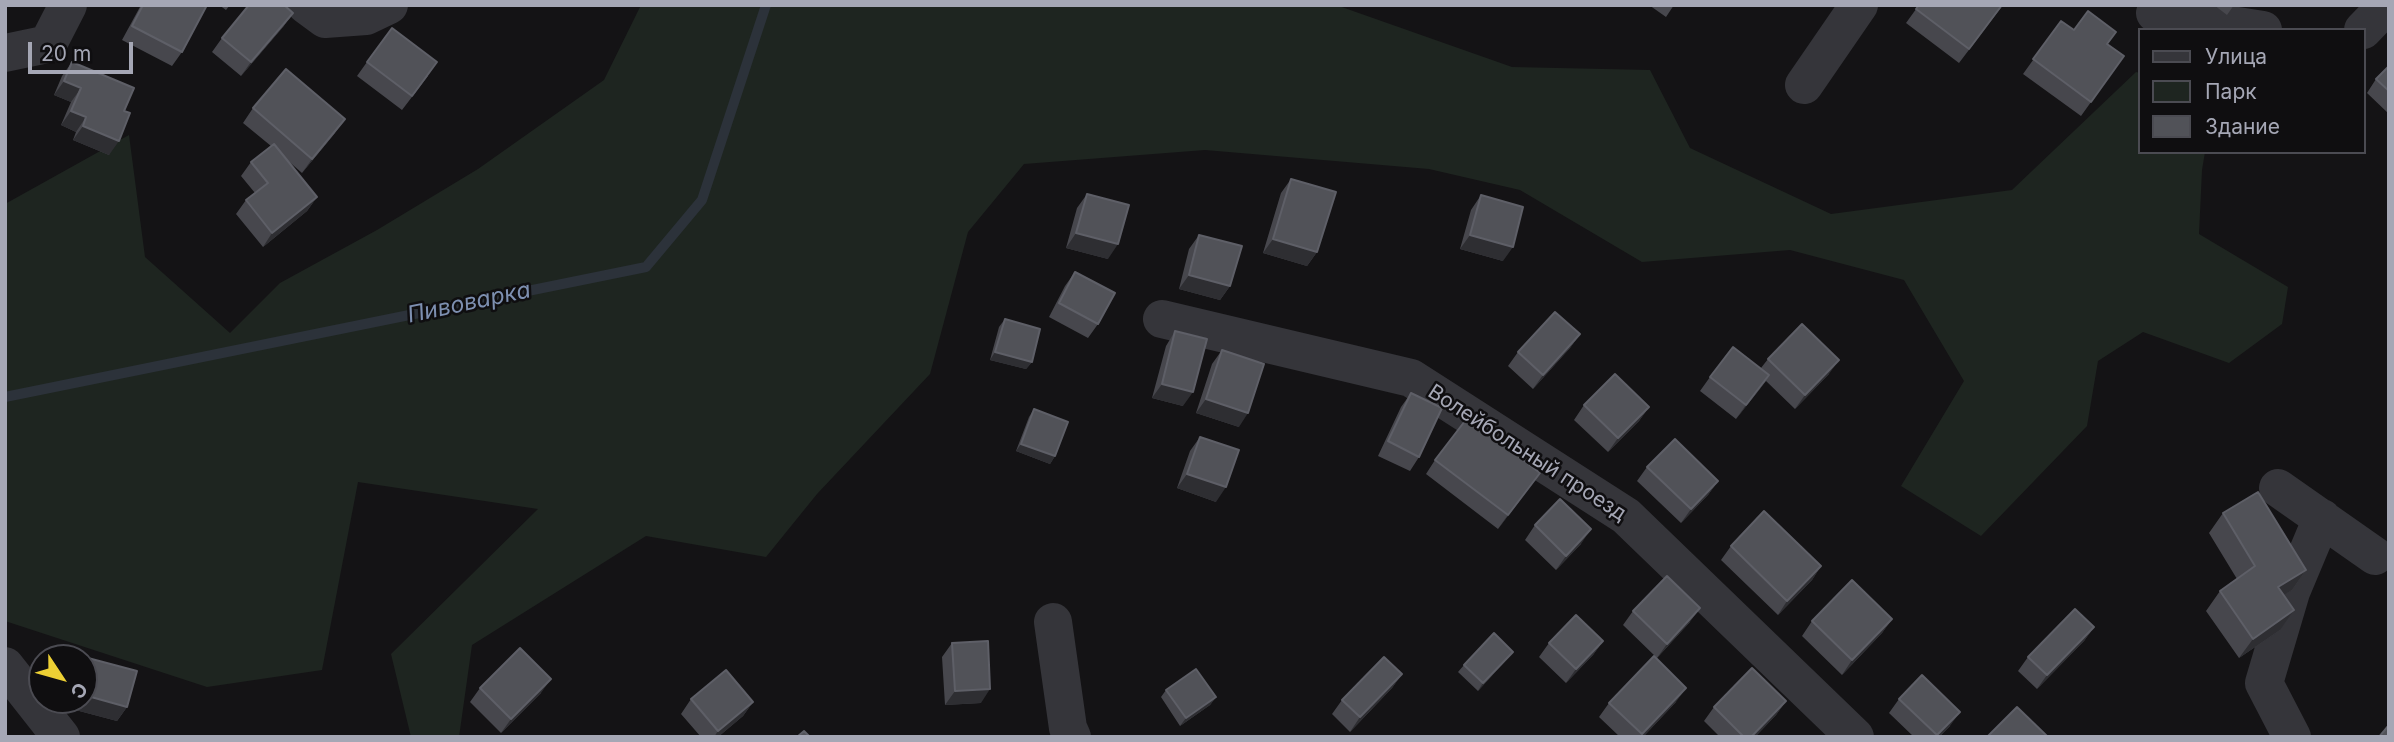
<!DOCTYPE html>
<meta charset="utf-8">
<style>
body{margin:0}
#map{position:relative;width:2394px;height:742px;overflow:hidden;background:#141315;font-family:Inter,sans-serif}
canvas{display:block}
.frame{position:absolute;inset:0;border:7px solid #a5a7b5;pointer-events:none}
.legend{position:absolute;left:2138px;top:28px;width:228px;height:126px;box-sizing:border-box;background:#0f0e10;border:2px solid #4b4b52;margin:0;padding:9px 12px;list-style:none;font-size:21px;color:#a5a7b5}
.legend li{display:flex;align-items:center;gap:14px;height:35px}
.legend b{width:35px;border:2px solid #4b4b52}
.north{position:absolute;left:28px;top:644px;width:70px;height:70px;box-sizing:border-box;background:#0f0e10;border:2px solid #4b4b52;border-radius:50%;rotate:126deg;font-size:19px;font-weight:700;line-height:28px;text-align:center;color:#a5a7b5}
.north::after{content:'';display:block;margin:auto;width:24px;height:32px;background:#edd034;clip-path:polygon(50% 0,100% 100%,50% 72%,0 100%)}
.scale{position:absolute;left:28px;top:42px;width:105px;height:32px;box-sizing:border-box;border:4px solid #a5a7b5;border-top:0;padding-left:9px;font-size:21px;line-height:24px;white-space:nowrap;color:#a5a7b5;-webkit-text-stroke:5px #0f0e10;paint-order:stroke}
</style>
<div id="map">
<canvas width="2394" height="742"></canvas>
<div class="frame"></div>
<ul class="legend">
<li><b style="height:9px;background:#35353a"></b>Улица</li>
<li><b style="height:19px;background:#1e2520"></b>Парк</li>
<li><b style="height:19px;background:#515258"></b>Здание</li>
</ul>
<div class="north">С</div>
<div class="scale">20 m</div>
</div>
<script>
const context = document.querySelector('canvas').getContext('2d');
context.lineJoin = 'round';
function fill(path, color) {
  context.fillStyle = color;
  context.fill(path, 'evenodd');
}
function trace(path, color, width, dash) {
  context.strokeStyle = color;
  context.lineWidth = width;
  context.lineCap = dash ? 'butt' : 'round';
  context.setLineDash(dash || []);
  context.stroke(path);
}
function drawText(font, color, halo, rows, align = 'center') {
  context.font = font + ' Inter,sans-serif';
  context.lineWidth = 5;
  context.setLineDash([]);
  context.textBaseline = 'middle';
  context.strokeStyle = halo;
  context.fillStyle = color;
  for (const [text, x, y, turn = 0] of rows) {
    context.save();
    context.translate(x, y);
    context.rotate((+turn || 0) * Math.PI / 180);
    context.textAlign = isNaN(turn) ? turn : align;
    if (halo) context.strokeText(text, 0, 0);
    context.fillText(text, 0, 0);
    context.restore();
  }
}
const green = new Path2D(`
 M641,5H1336L1512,67L1650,70L1690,148L1831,214L2012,190L2136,72L2140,73V152H2205L2202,170L2199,234L2288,287L2282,324L2229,363L2143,332L2098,361L2087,426L1981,536L1901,486L1964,381L1904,280L1790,250L1642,262L1520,190L1429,169L1205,150L1024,164L968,232L930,374L817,494L766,557L646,536L472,645L459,737H411L391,654L538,509L358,482L322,670L207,687L5,621V204L129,135L145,257L230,333L280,283L377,230L478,169L604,80Z`);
const stream = new Path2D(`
 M5,397L646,267L702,200L766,5`);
const minor = new Path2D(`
 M306,5L325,19L366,16L389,5
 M2155,13L2263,30
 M2363,30L2387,5
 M5,53L48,44L68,5
 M1804,85L1859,5
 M1162,319L1411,378L1626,516L1855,737
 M2278,488L2375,556
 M1053,622L1068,728L1072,737
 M5,666L61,737
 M2292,737L2264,683L2291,592L2322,518`);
const wall = new Path2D(`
 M141,5H207L182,52L172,66L122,40Z
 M219,5H230L226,10Z
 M1649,5H1674L1666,17Z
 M1919,5H2003L1959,63L1906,23Z
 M2214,5H2234L2227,15Z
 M293,13L283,27L241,76L212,52L222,38Z
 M2061,21L2074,30L2107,44L2124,56L2081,116L2023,74Z
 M72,62L124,111L109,155L73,140L76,132L61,125L71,102L54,95L62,76Z
 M367,62L428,76L402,110L357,76Z
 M2389,66V114L2367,93L2376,79Z
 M253,108L335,133L302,173L286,159L317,197L307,211L263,247L236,214L246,200L255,193L241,176L251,162L271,146L243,123Z
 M1291,179L1317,252L1307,266L1263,253L1281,193Z
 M1087,194L1108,259L1066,248L1077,208Z
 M1481,195L1503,261L1460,249L1471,210Z
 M1199,235L1230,286L1220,300L1179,289L1189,249Z
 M1075,272L1098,324L1088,338L1049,317L1065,286Z
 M1005,319L1032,362L1026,369L990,360L999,327Z
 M1175,331L1183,406L1152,398L1166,346Z
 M1580,334L1570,348L1533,389L1508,366L1518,352Z
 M1222,350L1239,427L1196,413L1212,364Z
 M1768,359L1829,374L1795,409L1766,381L1736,419L1700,391L1710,377L1761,368Z
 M1411,393L1419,457L1410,471L1378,456L1401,407Z
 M1584,405L1649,407L1639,421L1608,452L1574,420Z
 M1034,409L1055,456L1050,464L1016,451L1029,417Z
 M1200,437L1216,502L1177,488L1190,451Z
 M1435,460L1540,473L1498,529L1426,474Z
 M1647,467L1718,481L1708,495L1681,523L1637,481Z
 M2223,513L2306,570L2292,590L2283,595L2280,630L2239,658L2206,611L2220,591L2237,579L2209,533Z
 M1535,525L1581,544L1556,570L1525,540Z
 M1731,546L1821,566L1812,580L1778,615L1721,560Z
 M1633,611L1690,622L1657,658L1623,625Z
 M1892,619L1882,633L1842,675L1802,636L1812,621Z
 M2094,627L2084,641L2037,689L2018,671L2028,657Z
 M1603,641L1593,655L1566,683L1539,657L1549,643Z
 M952,643L981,703L945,705L942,657Z
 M88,658L127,707L117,721L68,708L70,700H84V663Z
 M1507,659L1478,691L1458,672L1464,665Z
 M1402,674L1392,688L1350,732L1332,714L1342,700Z
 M480,688L541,693L501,733L470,702Z
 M1166,690L1216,697L1210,705L1180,726L1161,697Z
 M691,699L753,702L743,716L718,737H701L681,714Z
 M1899,699L1950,726L1939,737H1914L1889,713Z
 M1786,701L1776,715L1755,737H1720L1704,721L1714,707Z
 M1676,702L1643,737H1620L1599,717L1609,703Z`);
const shadedWall = new Path2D(`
 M293,13L283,27L241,76L251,62Z
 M64,81L81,88L71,102L54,95Z
 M71,111L86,117L76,132L61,125Z
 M345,119L335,133L302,173L312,159Z
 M83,126L119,141L109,155L73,140Z
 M317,197L307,211L263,247L272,233Z
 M1076,233L1118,244L1108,259L1066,248Z
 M1470,235L1513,247L1503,261L1460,249Z
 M1273,239L1317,252L1307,266L1263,253Z
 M1189,275L1230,286L1220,300L1179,289Z
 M1580,334L1570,348L1533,389L1543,375Z
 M995,352L1032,362L1026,369L990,360Z
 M1839,360L1829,374L1795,409L1805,395Z
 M1769,375L1760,389L1736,419L1746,405Z
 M1162,384L1193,392L1183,406L1152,398Z
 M1206,399L1248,413L1239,427L1196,413Z
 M1649,407L1639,421L1608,452L1618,438Z
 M1021,444L1055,456L1050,464L1016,451Z
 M1540,473L1530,487L1498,529L1508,515Z
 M1187,474L1226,487L1216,502L1177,488Z
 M1718,481L1708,495L1681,523L1691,509Z
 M1591,529L1581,544L1556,570L1566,556Z
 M1821,566L1812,580L1778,615L1787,601Z
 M2306,570L2292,590L2264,607L2278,587Z
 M1700,608L1690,622L1657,658L1667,644Z
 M2294,610L2280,630L2239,658L2253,639Z
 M1892,619L1882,633L1842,675L1852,660Z
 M2094,627L2084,641L2037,689L2047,675Z
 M1603,641L1593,655L1566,683L1576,669Z
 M1513,652L1507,659L1478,691L1483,683Z
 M1402,674L1392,688L1350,732L1360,717Z
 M551,679L541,693L501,733L511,719Z
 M1686,688L1676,702L1643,737H1640Z
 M990,689L981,703L945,705L955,691Z
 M84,695L127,707L117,721L68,708L73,700H84Z
 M1216,697L1210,705L1180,726L1186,718Z
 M1786,701L1776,715L1755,737H1751Z
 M753,702L743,716L718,737H714L718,731Z
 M1960,712L1950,726L1939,737H1936Z`);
const building = new Path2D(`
 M143,5H207L182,52L132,26Z
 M249,5H284L293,13L251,62L222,38Z
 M1919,5H2002L1969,49L1916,9Z
 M2088,11L2116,32L2107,44L2124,56L2091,102L2033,59L2061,21L2074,30Z
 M392,28L437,62L412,96L367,62Z
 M72,62L134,88L124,111L130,113L119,141L83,126L86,117L71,111L81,88L64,81Z
 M2389,66V91L2376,79Z
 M286,69L345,119L312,159L253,108Z
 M274,144L317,197L272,233L246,200L268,183L251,162Z
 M1291,179L1336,192L1317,252L1273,239Z
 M1087,194L1129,205L1118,244L1076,233Z
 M1481,195L1523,207L1513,247L1470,235Z
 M1199,235L1242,246L1230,286L1189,275Z
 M1075,272L1115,293L1098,324L1059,303Z
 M1555,312L1580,334L1543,375L1518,352Z
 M1005,319L1040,329L1032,362L995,352Z
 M1802,324L1839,360L1805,395L1768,359Z
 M1175,331L1207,339L1193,392L1162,384Z
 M1733,347L1769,375L1746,405L1710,377Z
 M1222,350L1264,364L1248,413L1206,399Z
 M1615,374L1649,407L1618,438L1584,405Z
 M1411,393L1442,408L1419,457L1388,441Z
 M1034,409L1068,422L1055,456L1021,444Z
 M1468,417L1540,473L1508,515L1435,460Z
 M1200,437L1239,450L1226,487L1187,474Z
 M1675,439L1718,481L1691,509L1647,467Z
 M2258,492L2306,570L2278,587L2294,610L2253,639L2220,591L2255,566L2223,513Z
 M1560,499L1591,529L1566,556L1535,525Z
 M1764,511L1821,566L1787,601L1731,546Z
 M1667,576L1700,608L1667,644L1633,611Z
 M1852,580L1892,619L1852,660L1812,621Z
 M2075,609L2094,627L2047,675L2028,657Z
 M1576,615L1603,641L1576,669L1549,643Z
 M1494,633L1513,652L1483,683L1464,665Z
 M988,641L990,689L955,691L952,643Z
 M520,648L551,679L511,719L480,688Z
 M1654,656L1686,688L1642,734L1609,703Z
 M1384,657L1402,674L1360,717L1342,700Z
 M88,658L137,671L127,707L84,695V672Z
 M1752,668L1786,701L1751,737H1744L1714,707Z
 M1196,669L1216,697L1186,718L1166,690Z
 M726,670L753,702L718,731L691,699Z
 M1922,675L1960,712L1937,735L1899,699Z
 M2017,707L2048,737H1987Z
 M2389,725V737H2379Z
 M804,731L810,737H797Z`);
const streetNames = [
 ["Волейбольный проезд",1527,453,33]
];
const waterNames = [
 ["Пивоварка",469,303,-12]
];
fill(green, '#1e2520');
trace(stream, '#2c323a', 10);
trace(minor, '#35353a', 38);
fill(wall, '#47474d');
fill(shadedWall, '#2e2e32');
fill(building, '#515258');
trace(building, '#5e5f67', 2);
drawText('21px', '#a5a7b5', '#0f0e10', streetNames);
drawText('italic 23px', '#7d8fb0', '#0f0e10', waterNames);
</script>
